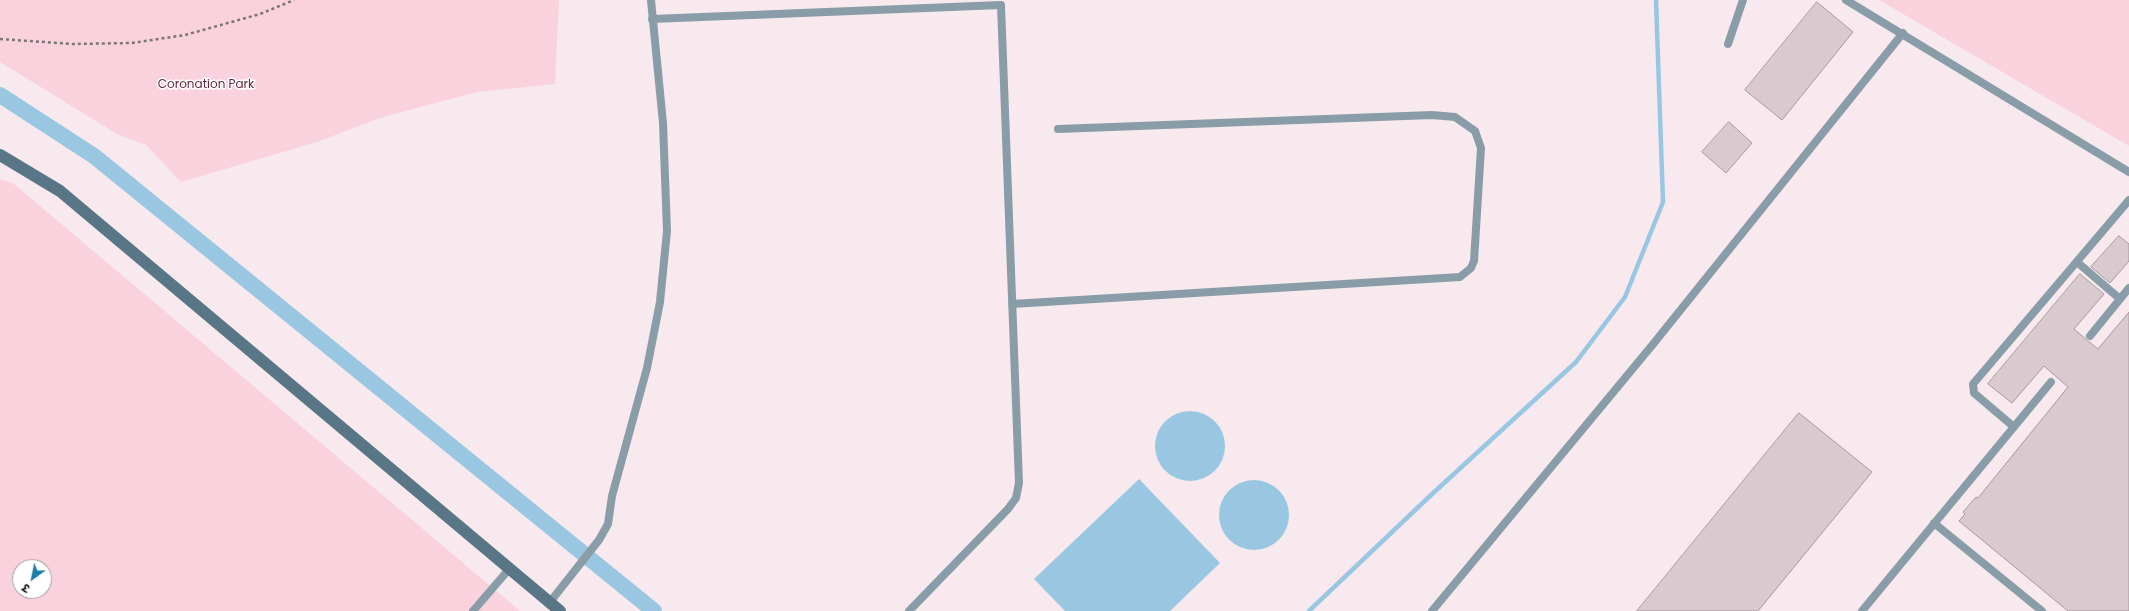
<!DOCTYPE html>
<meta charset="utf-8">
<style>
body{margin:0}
#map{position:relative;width:2129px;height:611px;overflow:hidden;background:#f7e9ed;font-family:Poppins,"Noto Sans Devanagari",sans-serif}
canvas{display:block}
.north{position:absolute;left:12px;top:559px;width:40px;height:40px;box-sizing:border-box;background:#fff;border:1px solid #9f9d9d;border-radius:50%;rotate:213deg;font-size:11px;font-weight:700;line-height:16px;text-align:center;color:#0f0a0b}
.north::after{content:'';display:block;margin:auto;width:14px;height:18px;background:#1c7da9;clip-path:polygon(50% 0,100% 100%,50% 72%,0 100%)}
</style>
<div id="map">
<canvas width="2129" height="611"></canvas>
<div class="north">उ</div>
</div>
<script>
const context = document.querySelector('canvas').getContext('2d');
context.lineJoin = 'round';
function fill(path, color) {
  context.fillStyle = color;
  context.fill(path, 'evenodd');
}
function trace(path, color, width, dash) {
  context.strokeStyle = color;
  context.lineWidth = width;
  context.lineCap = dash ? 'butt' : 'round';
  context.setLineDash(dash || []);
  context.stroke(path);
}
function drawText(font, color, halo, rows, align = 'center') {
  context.font = font + ' Poppins,sans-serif';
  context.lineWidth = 3;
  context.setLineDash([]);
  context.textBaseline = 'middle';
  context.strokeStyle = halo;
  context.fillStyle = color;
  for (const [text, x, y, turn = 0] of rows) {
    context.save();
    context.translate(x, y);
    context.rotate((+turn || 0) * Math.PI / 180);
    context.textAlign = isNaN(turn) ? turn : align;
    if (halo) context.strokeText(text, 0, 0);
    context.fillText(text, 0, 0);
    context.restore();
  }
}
const green = new Path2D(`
 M0,0H559L555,84L477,92L383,117L317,142L181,182L146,145L117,134L0,62Z
 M1879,0H2129V146Z
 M0,179L14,184L520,611H0ZM20,567H44V591H20Z`);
const water = new Path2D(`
 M1155 446a35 35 0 1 1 70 0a35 35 0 1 1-70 0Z
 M1139,479L1220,563L1170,611H1065L1034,579Z
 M1219 515a35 35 0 1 1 70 0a35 35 0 1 1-70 0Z`);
const stream = new Path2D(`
 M1309,611L1431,495L1576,362L1625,297L1663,202L1656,0`);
const canal = new Path2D(`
 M0,95L94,156L654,611`);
const building = new Path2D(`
 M1817,2L1853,32L1782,120L1745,90Z
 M1729,122L1752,143L1726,173L1702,152Z
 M2119,236L2129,244V261L2110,283L2091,267Z
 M2080,274L2104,294L2074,329L2087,340L2098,349L2129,312V611H2068L1959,521L1965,514L1963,512L1976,497L1978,498L2068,387L2044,366L2012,403L1988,384Z
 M1799,413L1872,472L1758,611H1637Z`);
const path = new Path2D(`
 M0,39L73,44L132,43L185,35L260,14L294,0`);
const lane = new Path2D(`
 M1846,0L2129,172
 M652,19L1001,5L1019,483L1016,498L1008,509L909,611
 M1728,44L1743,0
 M2077,262L2120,299
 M1012,304L1460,277L1471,268L1474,261L1481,148L1475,131L1455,117L1432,115L1058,129
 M2090,336L2129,288
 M2014,427L1974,393L1973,384L2129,200
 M1934,523L2042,611
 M550,602L599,540L608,524L612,496L647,368L660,302L667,231L663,123L651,0
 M473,611L510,568
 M1432,611L1654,343L1903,33
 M1862,611L2051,382`);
const secondary = new Path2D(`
 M0,155L60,191L560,611`);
const parkNames = [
 ["Coronation Park",206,85]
];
fill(green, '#fad2de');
fill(water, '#99c7e2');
trace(stream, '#99c7e2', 4.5);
trace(canal, '#99c7e2', 16);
fill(building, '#d8cace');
trace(building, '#a6999d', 1);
trace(path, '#7d7476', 2.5, [3, 3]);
trace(lane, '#899da8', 8);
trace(secondary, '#597687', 12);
drawText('12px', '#652840', '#fff', parkNames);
</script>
